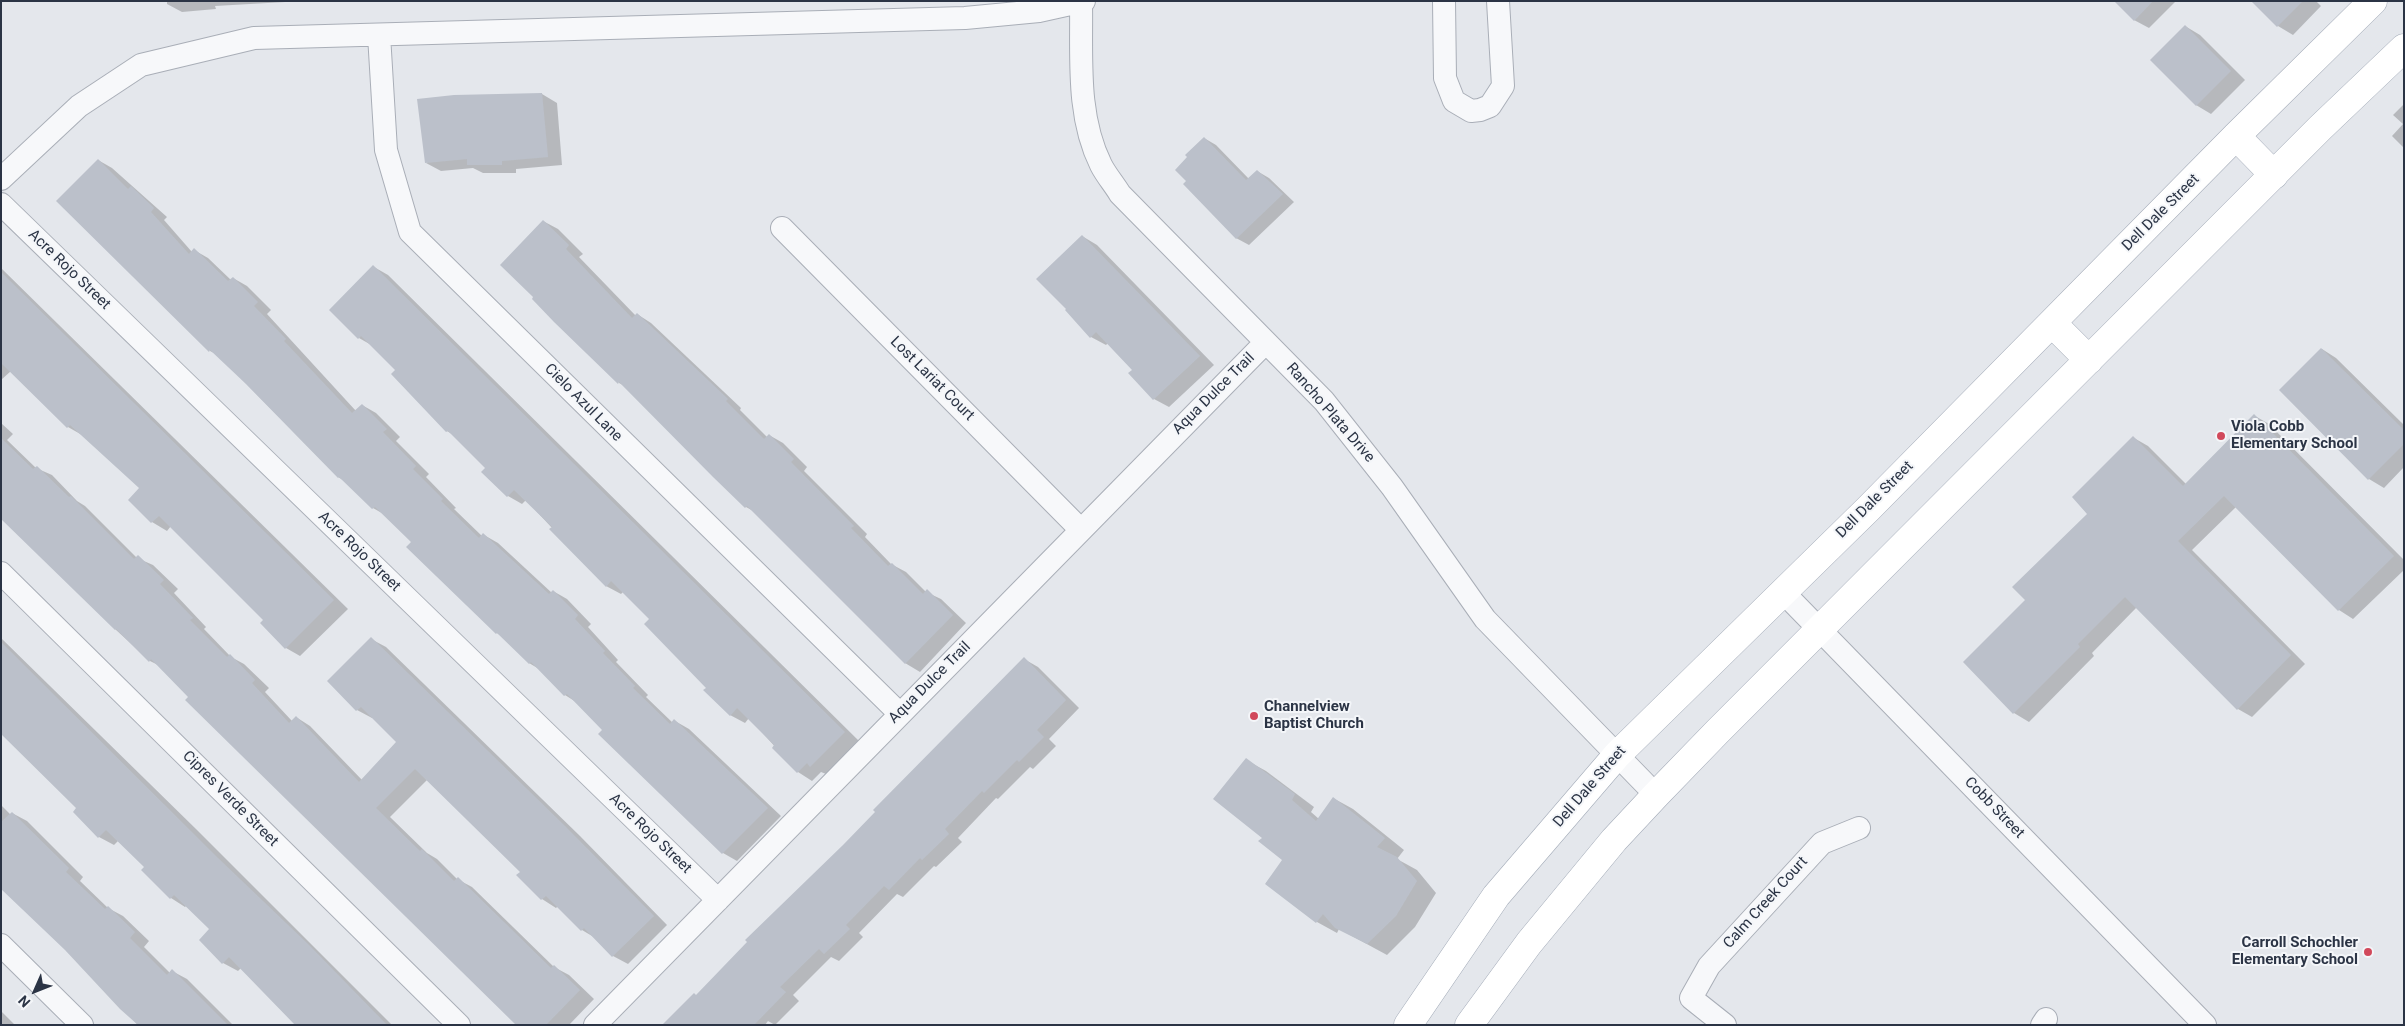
<!DOCTYPE html>
<style>
body{margin:0}
#map{position:relative;width:2405px;height:1026px;overflow:hidden;background:#e4e7ec;font-family:Roboto,sans-serif}
canvas{display:block}
.frame{position:absolute;inset:0;border:2px solid #2b3445;pointer-events:none}
.north{position:absolute;left:10px;top:966px;width:50px;height:50px;-webkit-text-stroke:4px #f4f6f9;paint-order:stroke;rotate:226deg;font-size:14px;font-weight:700;line-height:20px;text-align:center;color:#2b3445}
.north::after{content:'';display:block;margin:auto;width:18px;height:22px;background:#2b3445;clip-path:polygon(50% 0,100% 100%,50% 72%,0 100%)}
</style>
<div id="map">
<canvas width="2405" height="1026"></canvas>
<div class="frame"></div>
<div class="north">N</div>
</div>
<script>
const context = document.querySelector('canvas').getContext('2d');
context.lineJoin = 'round';
function fill(path, color) {
  context.fillStyle = color;
  context.fill(path, 'evenodd');
}
function trace(path, color, width, dash) {
  context.strokeStyle = color;
  context.lineWidth = width;
  context.lineCap = dash ? 'butt' : 'round';
  context.setLineDash(dash || []);
  context.stroke(path);
}
function drawText(font, color, halo, rows, align = 'center') {
  context.font = font + ' Roboto,sans-serif';
  context.lineWidth = 4;
  context.setLineDash([]);
  context.textBaseline = 'middle';
  context.strokeStyle = halo;
  context.fillStyle = color;
  for (const [text, x, y, turn = 0] of rows) {
    context.save();
    context.translate(x, y);
    context.rotate((+turn || 0) * Math.PI / 180);
    context.textAlign = isNaN(turn) ? turn : align;
    if (halo) context.strokeText(text, 0, 0);
    context.fillText(text, 0, 0);
    context.restore();
  }
}
const shadow = new Path2D(`
 M167,1H303L215,6L216,9L182,12L167,4Z
 M2115,1H2176L2149,28L2134,20Z
 M2253,1H2316L2321,6L2293,35L2278,26Z
 M2185,26L2200,35L2245,80L2211,114L2196,105Z
 M542,94L557,103L562,165L516,169V173H483L473,168L441,171L426,163Z
 M2404,104V148L2392,136L2403,124L2393,115Z
 M1204,138L1216,145L1249,179L1257,171L1269,178L1294,202L1249,245L1236,238Z
 M98,160L112,168L167,217L164,220L192,252L194,250L208,258L231,280L233,278L247,286L271,310L267,314L356,411L362,405L376,413L400,437L396,441L429,474L426,477L456,508L454,509L482,536L484,535L498,543L552,593L553,591L567,599L591,624L588,627L618,660L616,662L648,695L646,697L673,723L675,721L689,729L781,816L737,861L723,853L576,702L565,695L539,669L529,663L504,638L497,633L387,516L373,508L346,482L338,477L218,355L210,351Z
 M543,221L558,229L583,254L579,257L636,316L637,314L651,323L741,408L740,410L767,437L769,435L783,443L807,467L804,471L867,534L865,537L891,564L906,572L926,592L941,599L966,623L920,672L905,663L755,512L746,507L625,386L619,383Z
 M1082,236L1097,245L1214,365L1169,407L1154,399L1130,373L1134,370L1108,343L1106,345L1091,337Z
 M374,267L388,275L859,741L826,774L821,772L812,781L798,772L749,718L745,723L730,715L651,619L623,592L621,594L606,586L526,500L522,504L508,496L487,468L455,436L447,431L397,370L373,346L359,338Z
 M1,268L348,609L300,656L286,648L265,620L171,526L167,531L152,522L129,500L141,488L82,435L68,427L11,371L1,380Z
 M2322,349L2336,358L2404,425V467L2384,488L2369,479L2281,390Z
 M2255,416L2269,424L2404,560V570L2353,619L2339,610L2236,507L2192,550L2305,664L2252,717L2238,709L2137,607L2092,653L2094,656L2029,722L2014,713L1965,662L2027,600L2089,514L2134,438L2148,446L2186,484Z
 M1,423L13,434L7,440L36,468L52,475L77,501L85,506L137,558L153,565L178,589L174,593L206,627L204,629L231,657L244,664L269,688L265,692L292,721L296,717L310,726L363,781L398,742L373,717L372,718L357,710L371,639L386,647L580,836L667,925L628,964L613,956L597,939L582,930L558,906L556,908L542,899L518,875L521,872L428,779L390,817L427,853L437,859L457,879L472,887L554,967L569,975L594,999L569,1025H518L160,666L150,661L115,629L1,518Z
 M1,638L196,829L392,1025H298L242,967L238,971L223,963L211,929L187,905L185,907L171,898L146,867L118,841L114,845L99,837L78,808L1,732Z
 M1024,659L1038,667L1079,708L1049,739L1056,746L1033,769L1030,767L998,799L996,798L958,838L962,842L936,867L934,866L903,897L897,894L859,933L863,937L839,961L831,957L793,995L799,1001L775,1025L768,1021L765,1025H665L697,996L844,846Z
 M1246,760L1266,771L1314,807L1311,812L1319,819L1333,798L1353,809L1404,850L1397,859L1417,870L1436,893L1415,927L1387,955L1339,929L1337,933L1317,922L1266,883L1284,860L1263,838Z
 M1,805L11,815L12,813L27,821L83,877L80,881L108,908L123,916L149,941L144,947L170,973L172,971L187,979L233,1025H138L33,916L1,888Z
 M1,1011L15,1025H1Z`);
const building = new Path2D(`
 M2114,1H2153L2134,21Z
 M2251,1H2303L2277,27Z
 M2185,25L2231,71L2196,106L2150,60Z
 M542,93L548,157L502,161V165H467V159L425,163L417,99L454,95Z
 M1204,137L1246,180L1257,170L1283,194L1236,239L1183,184L1186,181L1175,170L1187,157L1185,155Z
 M98,159L128,189L131,186L154,208L151,212L189,254L194,248L228,281L233,277L258,302L254,306L286,339L284,341L352,413L362,404L387,429L383,432L416,466L413,469L443,499L441,501L479,538L483,533L549,594L553,590L578,615L575,619L605,651L603,653L635,686L633,688L670,724L674,719L768,808L722,854L598,734L602,730L567,694L564,696L531,662L529,664L497,633L496,634L406,547L411,542L375,507L372,509L339,477L338,478L246,384L210,350L209,352L56,201Z
 M543,220L569,245L566,249L632,318L637,313L728,399L726,401L764,439L769,434L794,459L791,462L854,526L851,528L888,566L892,563L923,594L927,589L953,615L905,664L747,506L745,508L713,477L619,382L618,384L554,322L532,299L533,297L500,265Z
 M1082,235L1200,356L1153,400L1128,373L1132,370L1096,332L1090,338L1065,310L1066,309L1036,279Z
 M373,265L845,732L810,767L807,763L797,773L772,748L774,745L737,708L730,716L703,690L706,688L644,624L649,619L611,581L606,587L549,529L552,527L514,490L507,497L481,472L485,468L448,431L446,432L391,374L395,370L361,336L358,339L329,310Z
 M1,272L334,600L285,649L260,623L263,620L159,516L151,523L128,500L139,488L70,425L67,428L1,363Z
 M2321,348L2404,430V444L2368,480L2279,390Z
 M2254,414L2394,556L2338,611L2224,496L2178,541L2291,655L2237,710L2125,597L2078,644L2080,647L2013,714L1963,662L2025,600L2012,587L2087,514L2072,497L2133,436L2183,486Z
 M1,438L33,469L37,466L69,497L71,496L134,559L138,555L164,580L160,584L193,618L190,620L227,657L230,654L255,680L252,683L289,723L296,716L359,782L396,742L361,707L356,711L327,681L371,637L565,826L654,916L612,957L584,928L581,931L546,896L541,900L516,875L520,872L415,769L376,808L420,851L422,849L454,881L458,877L551,968L554,965L580,990L546,1025H516L185,700L188,697L151,659L149,662L116,629L115,630L1,519Z
 M1,642L218,858L309,945L387,1025H295L229,957L222,964L199,940L209,929L174,895L170,899L141,870L144,867L106,830L98,838L73,812L76,808L1,734Z
 M1024,657L1066,700L1037,730L1044,737L1019,762L1017,760L984,793L982,791L945,829L949,834L922,860L920,858L889,890L884,886L846,925L850,929L824,954L819,949L780,987L786,992L754,1025H662L694,993L696,995L747,942L745,940L843,845L875,812L873,810Z
 M1246,758L1295,794L1292,800L1316,821L1333,797L1385,838L1377,847L1397,857L1417,881L1396,916L1367,944L1335,928L1323,914L1316,923L1265,884L1282,860L1258,841L1262,838L1213,799Z
 M12,812L69,868L66,872L105,909L108,906L135,932L130,938L167,975L172,969L228,1025H138L120,1009L65,950L1,889V822Z`);
const minor = new Path2D(`
 M1444,1L1445,78L1454,101L1471,111L1480,110L1490,106L1503,86L1498,1
 M1081,2C1082,56 1076,115 1101,165C1106,175 1114,184 1120,194L1324,401L1392,487L1485,619L1656,795
 M379,35L386,150L410,232L900,714
 M1,179L79,106L141,65L254,38L965,18L1039,11L1084,1
 M1,204L718,900
 M782,228L1081,530
 M1,573L459,1025
 M1783,592L2205,1025
 M1,945L82,1025
 M595,1025L1266,342
 M1725,1025L1691,998L1709,966L1822,843L1859,828
 M2042,1025L2046,1019`);
const major = new Path2D(`
 M2236,136L2274,175
 M2052,323L2089,360
 M1408,1025L1496,896L1617,755L1868,509L2236,136L2373,1
 M1469,1025L1529,943L1614,840L1656,795L1718,731L2320,128L2404,48`);
const markers = [
 [2221,436,5,"#d1495b"],
 [1254,716,5,"#d1495b"],
 [2368,952,5,"#d1495b"]
];
const streetNames = [
 ["Dell Dale Street",2161,213,-45],
 ["Acre Rojo Street",69,270,44],
 ["Lost Lariat Court",932,379,45],
 ["Aqua Dulce Trail",1214,394,-45],
 ["Cielo Azul Lane",583,403,45],
 ["Rancho Plata Drive",1330,413,49],
 ["Dell Dale Street",1875,500,-45],
 ["Acre Rojo Street",359,552,44],
 ["Aqua Dulce Trail",930,683,-45],
 ["Dell Dale Street",1590,787,-49],
 ["Cipres Verde Street",230,799,45],
 ["Cobb Street",1994,808,46],
 ["Acre Rojo Street",650,834,44],
 ["Calm Creek Court",1766,903,-48]
];
const poiNames = [
 ["Viola Cobb",2231,427],
 ["Elementary School",2231,444],
 ["Channelview",1264,707],
 ["Baptist Church",1264,724],
 ["Carroll Schochler",2358,943,"right"],
 ["Elementary School",2358,960,"right"]
];
fill(shadow, '#0003');
fill(building, '#bbc0ca');
trace(minor, '#a9aeb7', 24);
trace(major, '#a3abb8', 29);
trace(minor, '#f7f8fa', 22);
trace(major, '#fff', 28);
for (const [x, y, r, color] of markers) {
  const dot = new Path2D();
  dot.arc(x, y, r, 0, 2 * Math.PI);
  context.fillStyle = color;
  context.fill(dot);
  trace(dot, '#f4f6f9', 2);
}
drawText('15px', '#2b3445', '#f4f6f9', streetNames);
drawText('bold 15px', '#2b3445', '#f4f6f9', poiNames, 'left');
</script>
